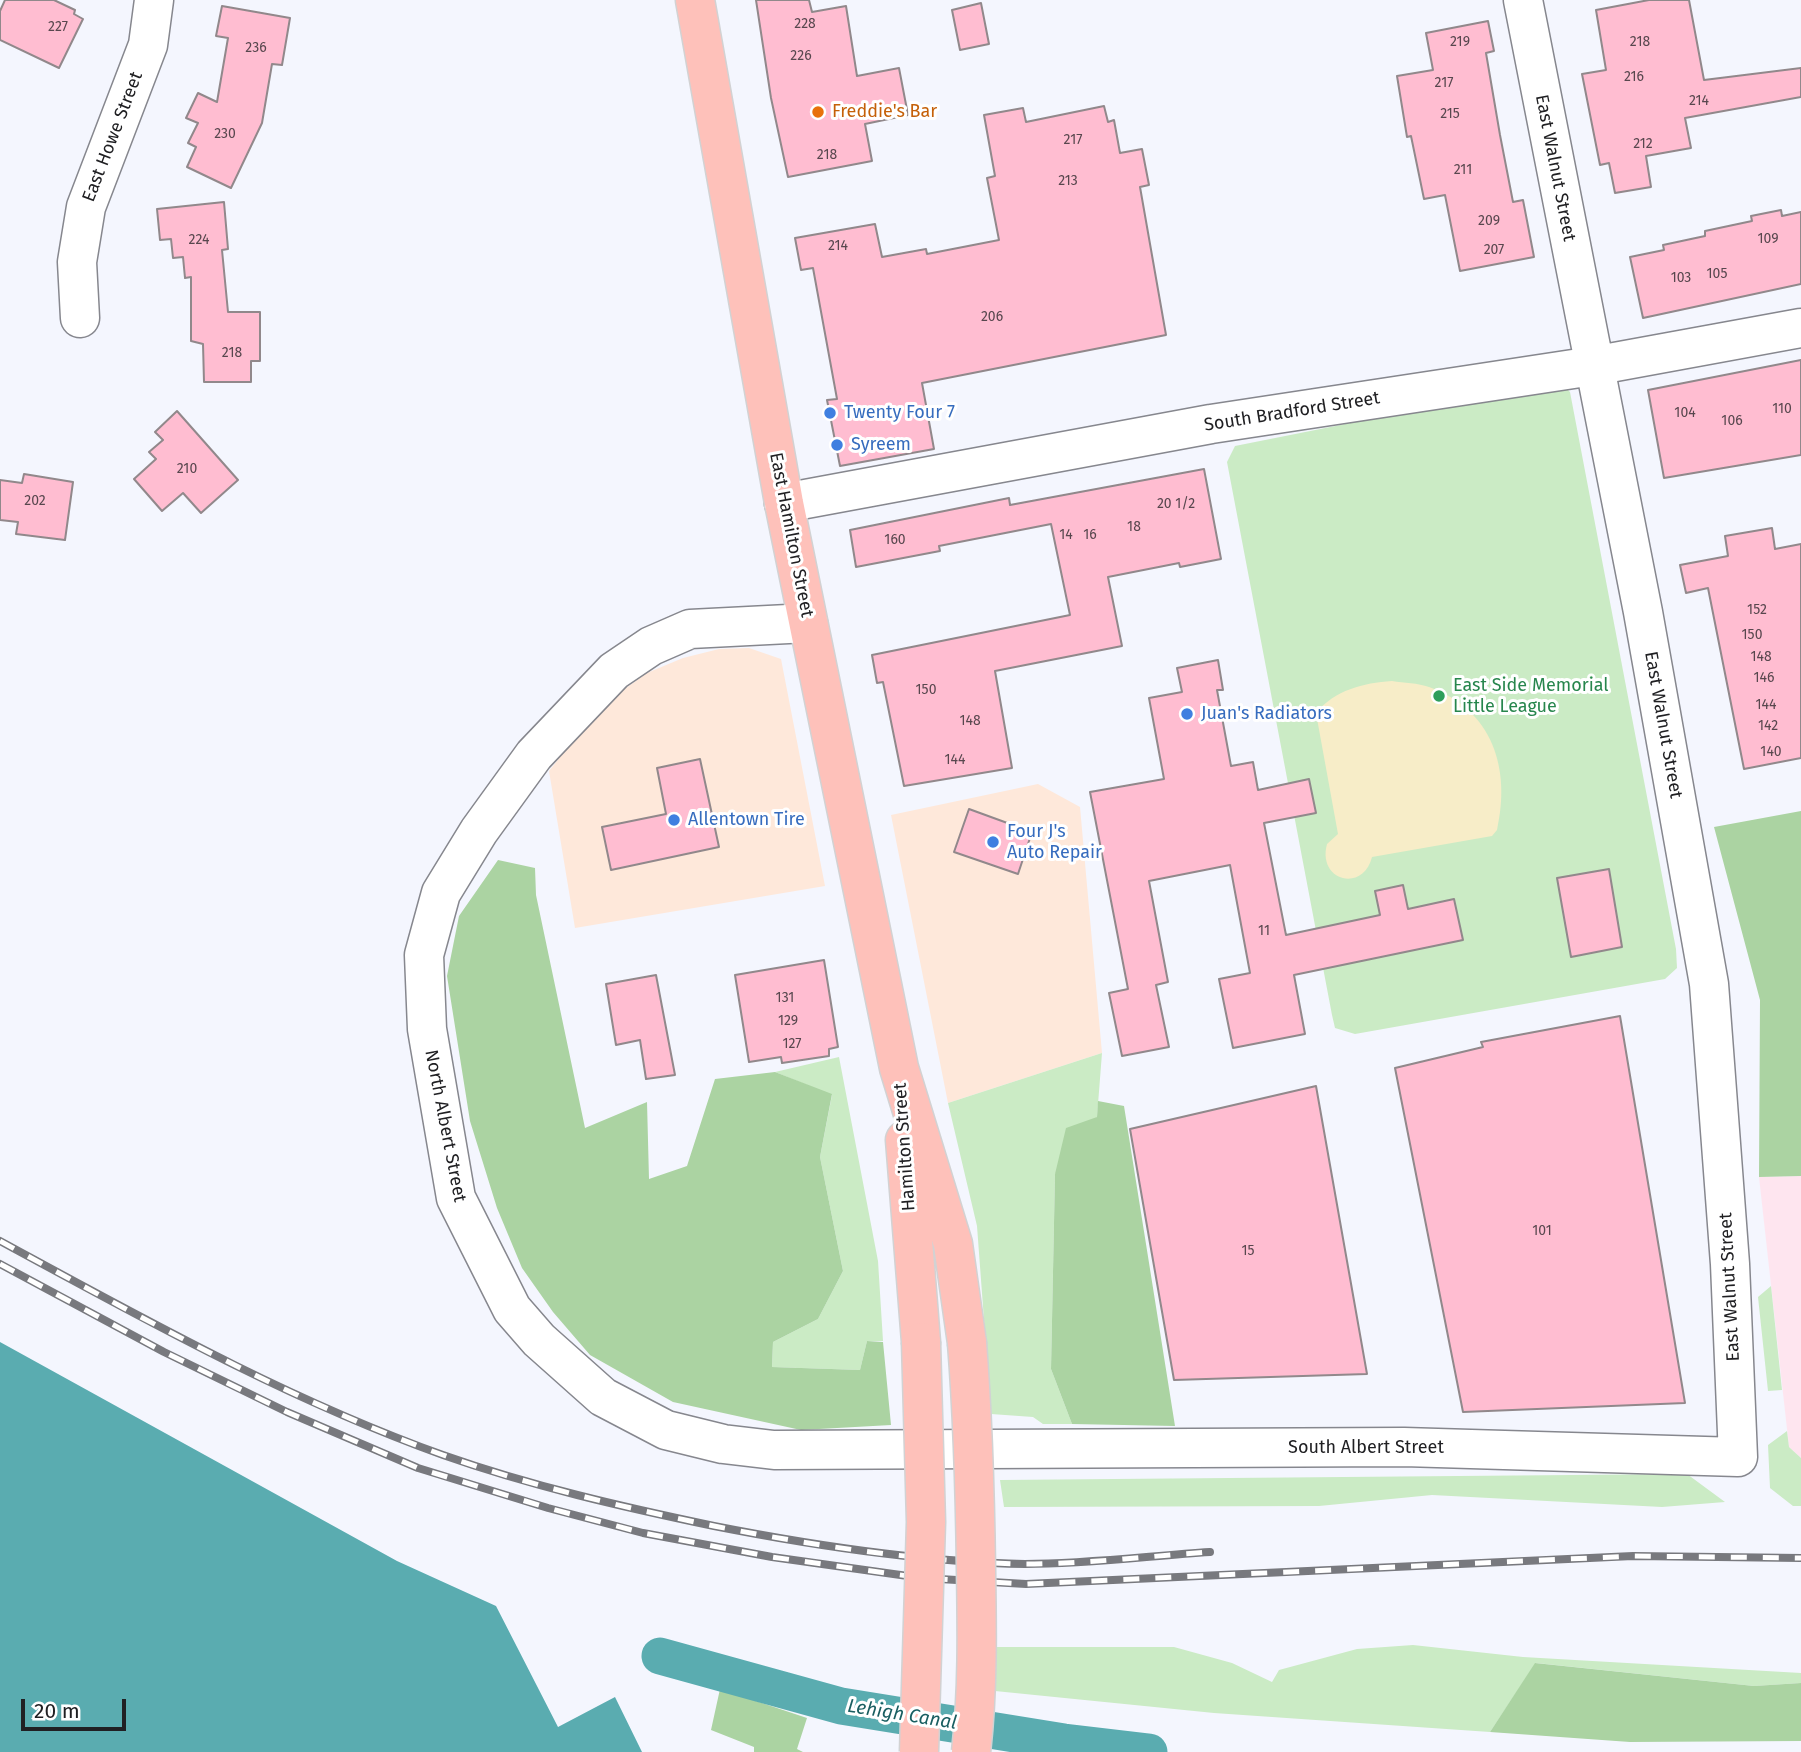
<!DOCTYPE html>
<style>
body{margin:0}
#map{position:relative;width:1801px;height:1752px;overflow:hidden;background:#f4f6fe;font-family:"Fira Sans",sans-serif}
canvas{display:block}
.scale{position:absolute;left:21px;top:1699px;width:105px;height:32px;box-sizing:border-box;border:4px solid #202023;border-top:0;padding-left:9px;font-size:21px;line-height:24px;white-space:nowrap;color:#202023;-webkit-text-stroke:5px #fff;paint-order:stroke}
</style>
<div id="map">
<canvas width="1801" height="1752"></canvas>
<div class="scale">20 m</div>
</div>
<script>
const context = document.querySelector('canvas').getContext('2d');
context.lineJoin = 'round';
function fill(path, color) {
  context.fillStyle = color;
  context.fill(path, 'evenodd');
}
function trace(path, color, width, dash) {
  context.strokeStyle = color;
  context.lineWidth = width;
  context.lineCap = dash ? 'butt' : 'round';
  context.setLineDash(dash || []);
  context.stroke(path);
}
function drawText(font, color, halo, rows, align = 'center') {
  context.font = font + ' "Fira Sans",sans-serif';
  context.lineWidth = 6;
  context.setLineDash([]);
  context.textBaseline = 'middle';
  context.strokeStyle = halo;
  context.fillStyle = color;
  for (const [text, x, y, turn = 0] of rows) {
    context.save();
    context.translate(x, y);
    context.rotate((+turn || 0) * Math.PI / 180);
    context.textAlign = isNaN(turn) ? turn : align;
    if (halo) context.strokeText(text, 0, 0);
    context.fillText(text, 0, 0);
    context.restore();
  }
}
const commercial = new Path2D(`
 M749,648L781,659L825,886L575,928L549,771L586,724L619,693L647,673L683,658L719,649Z
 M1038,784L1080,807L1102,1053L948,1103L891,815Z`);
const industrial = new Path2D(`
 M1801,1176V1458L1789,1447L1759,1177Z`);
const green = new Path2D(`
 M1551,383L1564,386L1570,392L1676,949L1677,968L1665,979L1355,1034L1335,1028L1332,1015L1227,462L1235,446Z
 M1102,1053L1097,1117L1055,1174L1051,1369L1072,1424H1043L1033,1417L991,1414L977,1226L948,1103Z
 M839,1057L878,1261L883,1341H867L860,1370L772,1367L773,1342L818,1319L843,1271L820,1157L832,1095L775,1072Z
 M1771,1286L1782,1390L1768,1391L1758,1297Z
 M1787,1431L1789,1447L1801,1458V1506H1793L1770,1488L1768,1445Z
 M1687,1474L1725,1502L1662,1507L1432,1495L1319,1506L1004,1507L1000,1480Z
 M1413,1645L1523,1657L1801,1673V1683L1754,1686L1536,1663L1490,1732L1214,1713L995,1691L997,1647H1174L1232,1663L1272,1682L1279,1670L1357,1649Z`);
const forest = new Path2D(`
 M1801,811V1176L1759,1177L1760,1000L1714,827Z
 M498,860L535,868L536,895L585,1128L647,1102L649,1179L687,1166L715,1079L775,1072L832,1094L820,1157L843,1271L818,1319L773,1342L772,1367L860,1370L867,1341L883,1342L891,1425L801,1430L673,1402L590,1355L553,1312L522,1268L497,1208L470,1121L447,976L459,916Z
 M1098,1101L1124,1106L1175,1426L1072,1424L1051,1369L1055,1174L1066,1128L1097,1117Z
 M1535,1663L1754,1686L1801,1683V1741L1630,1742L1490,1732Z
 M720,1689L807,1718L797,1749L803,1752H754V1747L711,1730Z`);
const sand = new Path2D(`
 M1392,681C1404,683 1418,683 1429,687C1493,710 1511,769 1497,830L1492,836L1372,857C1363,893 1317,881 1327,844L1338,834L1316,713C1335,690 1363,683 1392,681Z`);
const water = new Path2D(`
 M0,1342L397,1561L496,1606L558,1727L615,1697L642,1752H0Z`);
const canal = new Path2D(`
 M660,1656L841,1706L1064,1742L1149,1752`);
const building = new Path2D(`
 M5,0H54L75,10L74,14L83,19L59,68L0,40V11Z
 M756,0H809L812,12L846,6L857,76L899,68L908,115L865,124L872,161L788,177L771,98Z
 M1649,0H1689L1704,80L1801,68V97L1685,118L1691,148L1646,156L1651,187L1615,193L1609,163L1600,165L1582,74L1606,70L1596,10Z
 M981,3L989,44L960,50L952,10Z
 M222,6L290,18L282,65L272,64L262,123L231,188L187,167L196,147L188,143L198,123L186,118L198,93L217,102L228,38L216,36Z
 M1488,21L1494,51L1486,53L1500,135L1513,202L1523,200L1534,257L1460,271L1445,195L1424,199L1411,136L1407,137L1397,76L1433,70L1426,33Z
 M1104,106L1108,122L1114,120L1120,153L1142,149L1149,185L1140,187L1166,335L922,383L934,449L840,466L827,400L837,399L813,268L801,270L795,238L875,224L882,257L926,249L927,254L999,240L987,178L995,176L984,115L1023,108L1026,122Z
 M224,202L228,249L222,250L228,312H260V361H251V382H204L203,344L191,341V277L185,278L183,257L173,258L171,239L160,240L157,209Z
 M1781,210L1782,216L1801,212V284L1643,318L1630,257L1664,250L1663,245L1705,236V231L1752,221L1751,216Z
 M1801,360V455L1664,478L1648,390Z
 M177,411L238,480L201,513L183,493L162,511L134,479L156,459L149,452L163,440L155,432Z
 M1204,469L1221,559L1180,567L1179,563L1108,577L1122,646L995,671L1012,768L904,786L883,682L877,683L872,655L1070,615L1051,524L939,546L940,551L856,567L850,530L1009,498L1010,505Z
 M24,474L73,482L65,540L16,534L18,522L0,520V480L22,483Z
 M1772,528L1775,549L1801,544V758L1744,769L1708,588L1686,593L1680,565L1728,556L1725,536Z
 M1218,660L1223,690H1217L1231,766L1253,762L1258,790L1309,779L1316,813L1264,823L1286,935L1380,915L1375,891L1403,885L1408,909L1454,899L1463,940L1294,975L1305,1034L1233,1048L1219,979L1250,973L1230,865L1149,881L1168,982L1156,985L1169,1047L1122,1056L1109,993L1128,989L1090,792L1164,779L1149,698L1182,692L1177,668Z
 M700,759L719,847L611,870L602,827L666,814L657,768Z
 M969,809L1032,832L1018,874L954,852Z
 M1609,869L1622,947L1571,957L1557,878Z
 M824,960L838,1047L829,1049V1056L782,1063L781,1057L749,1062L735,975Z
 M656,975L675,1075L646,1079L640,1040L616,1045L606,984Z
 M1620,1016L1685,1403L1463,1412L1395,1068L1483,1047L1481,1042Z
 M1316,1086L1367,1374L1174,1380L1130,1129Z`);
const minor = new Path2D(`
 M80,318L77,262L86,207L148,45L154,0
 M784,503L1211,424L1593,366L1801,328
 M808,623L690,629L651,646L614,671L534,755L479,831L441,893L424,955L427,1029L456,1198L512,1309L539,1340L603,1397L666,1430L723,1444L774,1450L1404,1447L1738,1457L1730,1264L1709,984L1643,612L1523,0`);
const major = new Path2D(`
 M695,0L784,503L899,1068L953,1244L967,1343
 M905,1140L921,1342`);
const rail = new Path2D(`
 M0,1241C144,1319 289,1400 443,1455C531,1486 623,1507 714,1526C816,1546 921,1562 1025,1564C1086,1564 1149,1556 1210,1552
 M0,1264L164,1352L287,1412L418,1468L548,1508L643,1533L772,1557L922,1578L1026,1584L1633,1556L1801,1558`);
const majorBridge = new Path2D(`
 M967,1343C973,1419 975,1494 976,1569C977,1630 978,1691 971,1752
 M919,1752L926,1522L921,1342`);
const markers = [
 [818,112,7,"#e8710a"],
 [830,413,7,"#3f7fe0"],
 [837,445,7,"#3f7fe0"],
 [1439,696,7,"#2e9e5b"],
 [1187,714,7,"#3f7fe0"],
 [674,820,7,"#3f7fe0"],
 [993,842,7,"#3f7fe0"]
];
const numberNames = [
 ["228",805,24],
 ["227",58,27],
 ["219",1460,42],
 ["218",1640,42],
 ["236",256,48],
 ["226",801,56],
 ["216",1634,77],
 ["217",1444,83],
 ["214",1699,101],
 ["215",1450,114],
 ["230",225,134],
 ["217",1073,140],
 ["212",1643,144],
 ["218",827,155],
 ["211",1463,170],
 ["213",1068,181],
 ["209",1489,221],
 ["109",1768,239],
 ["224",199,240],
 ["214",838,246],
 ["207",1494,250],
 ["105",1717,274],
 ["103",1681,278],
 ["206",992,317],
 ["218",232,353],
 ["110",1782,409],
 ["104",1685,413],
 ["106",1732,421],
 ["210",187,469],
 ["202",35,501],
 ["20 1/2",1176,504],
 ["18",1134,527],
 ["14",1066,535],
 ["16",1090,535],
 ["160",895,540],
 ["152",1757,610],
 ["150",1752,635],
 ["148",1761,657],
 ["146",1764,678],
 ["150",926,690],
 ["144",1766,705],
 ["148",970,721],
 ["142",1768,726],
 ["140",1771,752],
 ["144",955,760],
 ["11",1264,931],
 ["131",785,998],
 ["129",788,1021],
 ["127",792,1044],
 ["101",1542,1231],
 ["15",1248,1251]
];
const foodNames = [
 ["Freddie's Bar",832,112]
];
const streetNames = [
 ["East Howe Street",113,137,-69],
 ["East Walnut Street",1555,168,79],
 ["South Bradford Street",1292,412,-9],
 ["East Hamilton Street",791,535,79],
 ["East Walnut Street",1663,725,80],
 ["North Albert Street",445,1126,79],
 ["Hamilton Street",905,1147,-94],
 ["East Walnut Street",1730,1287,-93],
 ["South Albert Street",1366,1448]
];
const shopNames = [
 ["Twenty Four 7",844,413],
 ["Syreem",851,445],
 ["Juan's Radiators",1201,714],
 ["Allentown Tire",688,820],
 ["Four J's",1007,832],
 ["Auto Repair",1007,853]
];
const leisureNames = [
 ["East Side Memorial",1453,686],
 ["Little League",1453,707]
];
const waterNames = [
 ["Lehigh Canal",902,1715,9]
];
fill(commercial, '#fee8da');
fill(industrial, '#fee5ef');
fill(green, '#cbebc5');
fill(forest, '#abd3a2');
fill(sand, '#f7edc8');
fill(water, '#5aacb0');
trace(canal, '#5aacb0', 37);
fill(building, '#ffbdd1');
trace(building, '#91888b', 2);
trace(minor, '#86878e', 41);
trace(major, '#d2d2d3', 41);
trace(minor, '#fff', 38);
trace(major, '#fec1ba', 38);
trace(rail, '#78797e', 8);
trace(rail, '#fff', 5, [16]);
trace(majorBridge, '#d2d2d3', 41, []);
trace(majorBridge, '#fec1ba', 38);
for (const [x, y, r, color] of markers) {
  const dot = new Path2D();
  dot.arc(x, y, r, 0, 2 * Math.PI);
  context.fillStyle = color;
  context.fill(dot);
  trace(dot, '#fff', 2.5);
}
drawText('14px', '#58474e', null, numberNames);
drawText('18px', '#c56008', '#fff', foodNames, 'left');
drawText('18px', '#202023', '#fff', streetNames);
drawText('18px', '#366cbe', '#fff', shopNames, 'left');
drawText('18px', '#27864d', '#fff', leisureNames, 'left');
drawText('italic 19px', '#195e61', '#fff', waterNames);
</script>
